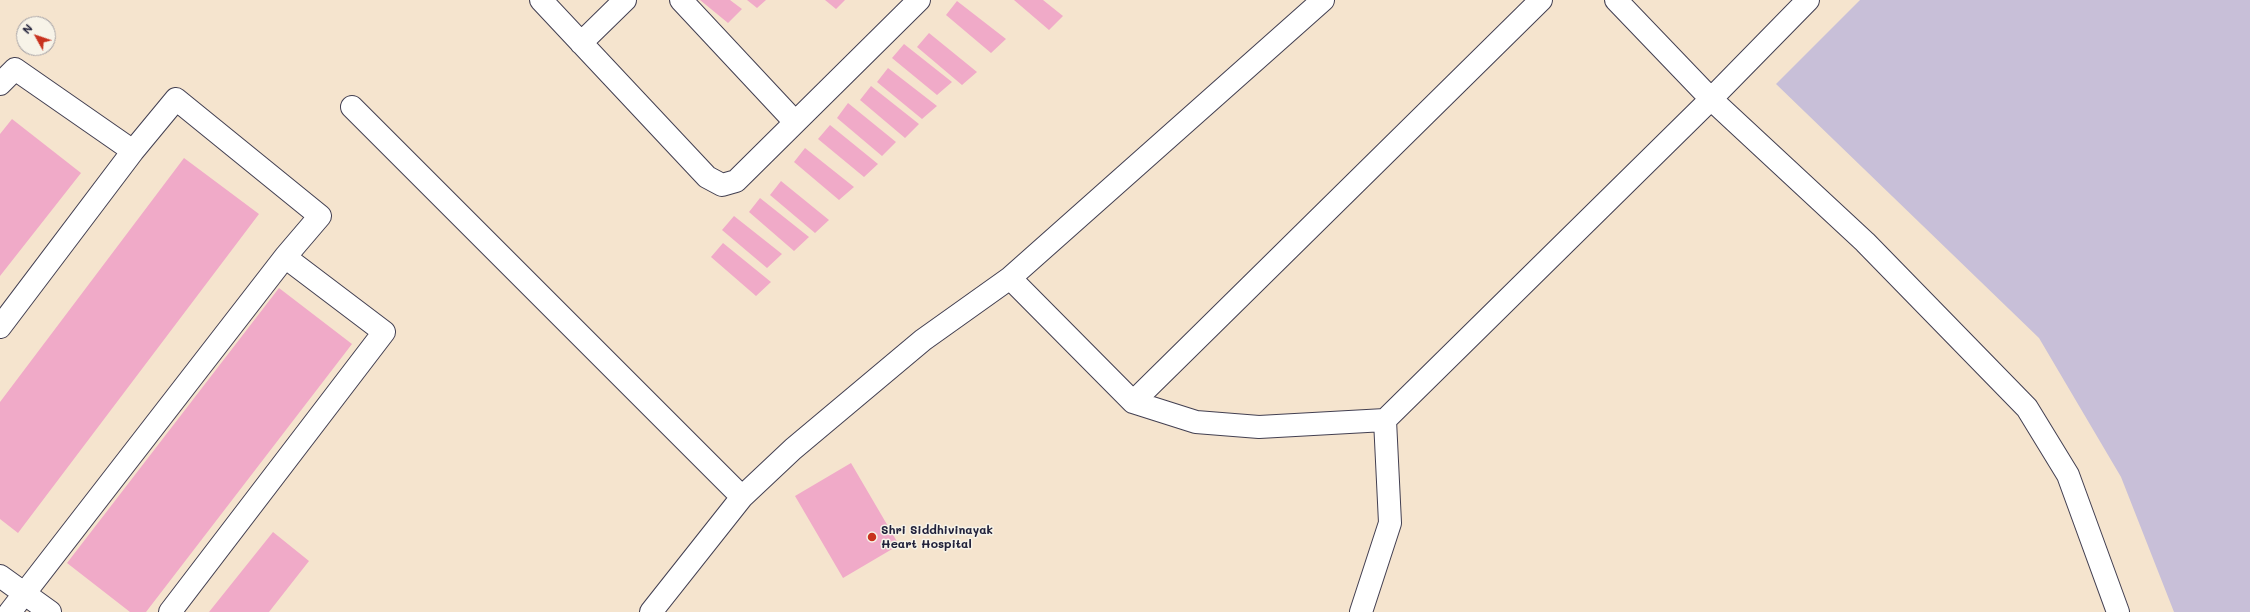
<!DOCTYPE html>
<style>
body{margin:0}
#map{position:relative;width:2250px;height:612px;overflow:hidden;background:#f5e4ce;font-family:Mali,sans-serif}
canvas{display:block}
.north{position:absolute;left:16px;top:16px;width:40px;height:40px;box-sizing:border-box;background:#f7f3e8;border:1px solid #a29fa3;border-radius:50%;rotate:310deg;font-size:11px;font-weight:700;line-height:16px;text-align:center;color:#22223b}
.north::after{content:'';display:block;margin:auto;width:14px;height:18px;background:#c8321e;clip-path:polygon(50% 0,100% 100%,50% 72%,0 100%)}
</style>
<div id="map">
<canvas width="2250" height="612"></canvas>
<div class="north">N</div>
</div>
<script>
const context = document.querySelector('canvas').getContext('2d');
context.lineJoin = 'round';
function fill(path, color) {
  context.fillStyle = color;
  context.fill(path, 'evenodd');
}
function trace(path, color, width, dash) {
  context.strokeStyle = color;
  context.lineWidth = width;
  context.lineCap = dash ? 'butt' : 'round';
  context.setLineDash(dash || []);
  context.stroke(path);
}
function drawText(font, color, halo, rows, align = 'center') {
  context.font = font + ' Mali,sans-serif';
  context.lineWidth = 3;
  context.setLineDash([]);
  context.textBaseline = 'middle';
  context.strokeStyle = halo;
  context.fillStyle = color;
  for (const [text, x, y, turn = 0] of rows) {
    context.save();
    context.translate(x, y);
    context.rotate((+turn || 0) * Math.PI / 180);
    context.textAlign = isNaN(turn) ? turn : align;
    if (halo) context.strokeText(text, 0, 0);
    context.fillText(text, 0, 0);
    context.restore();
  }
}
const industrial = new Path2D(`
 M1860,0H2250V612H2174L2121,477L2039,338L1776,84Z`);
const building = new Path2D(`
 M700,0H730L742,9L728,23Z
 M747,0H766L757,8Z
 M825,0H845L836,9Z
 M1014,0H1043L1063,16L1049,30Z
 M957,1L1006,39L991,53L946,15Z
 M929,33L977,72L962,85L917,47Z
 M904,44L952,82L937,95L892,58Z
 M888,68L937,106L922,119L877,82Z
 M871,86L919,124L905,138L860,100Z
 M848,103L896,142L882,156L837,118Z
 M12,119L81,173L0,276V134Z
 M830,125L878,164L864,177L818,139Z
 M805,148L854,187L839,200L794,162Z
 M184,158L259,214L18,533L0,519V402Z
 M781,181L829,220L815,233L770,195Z
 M760,198L809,237L794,251L749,212Z
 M734,216L782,254L767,268L722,230Z
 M723,243L771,282L756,296L711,257Z
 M279,288L352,344L146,612H130L67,563Z
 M851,463L899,545L843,578L795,496Z
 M273,532L309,561L269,612H209Z`);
const minor = new Path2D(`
 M541,0L707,177L722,185L736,181L919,0
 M681,0L795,122
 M1616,0L1711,99L1865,242L2027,408L2068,475L2118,612
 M581,43L625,0
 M0,84L15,69L133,151
 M352,107L742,497
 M1010,278L1133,402L1196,422L1259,427L1385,420L1390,523L1361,612
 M0,327L133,151L176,99L320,216L285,257L384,332L170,612
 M1133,402L1541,0
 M1385,420L1711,99L1808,0
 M0,576L50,612
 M10,612L285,257
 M651,612L742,497L793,449L923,340L1010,278L1323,0`);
const markers = [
 [872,537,5,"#c8321e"]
];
const poiNames = [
 ["Shri Siddhivinayak",881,530],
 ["Heart Hospital",881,544]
];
fill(industrial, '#c8bfd8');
fill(building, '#f0aac8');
trace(minor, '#423f51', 24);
trace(minor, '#fff', 22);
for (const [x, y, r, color] of markers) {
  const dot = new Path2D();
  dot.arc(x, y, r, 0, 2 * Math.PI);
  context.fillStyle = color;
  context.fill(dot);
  trace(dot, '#f7f3e8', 1.5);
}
drawText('bold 12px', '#22223b', '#f7f3e8', poiNames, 'left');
</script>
